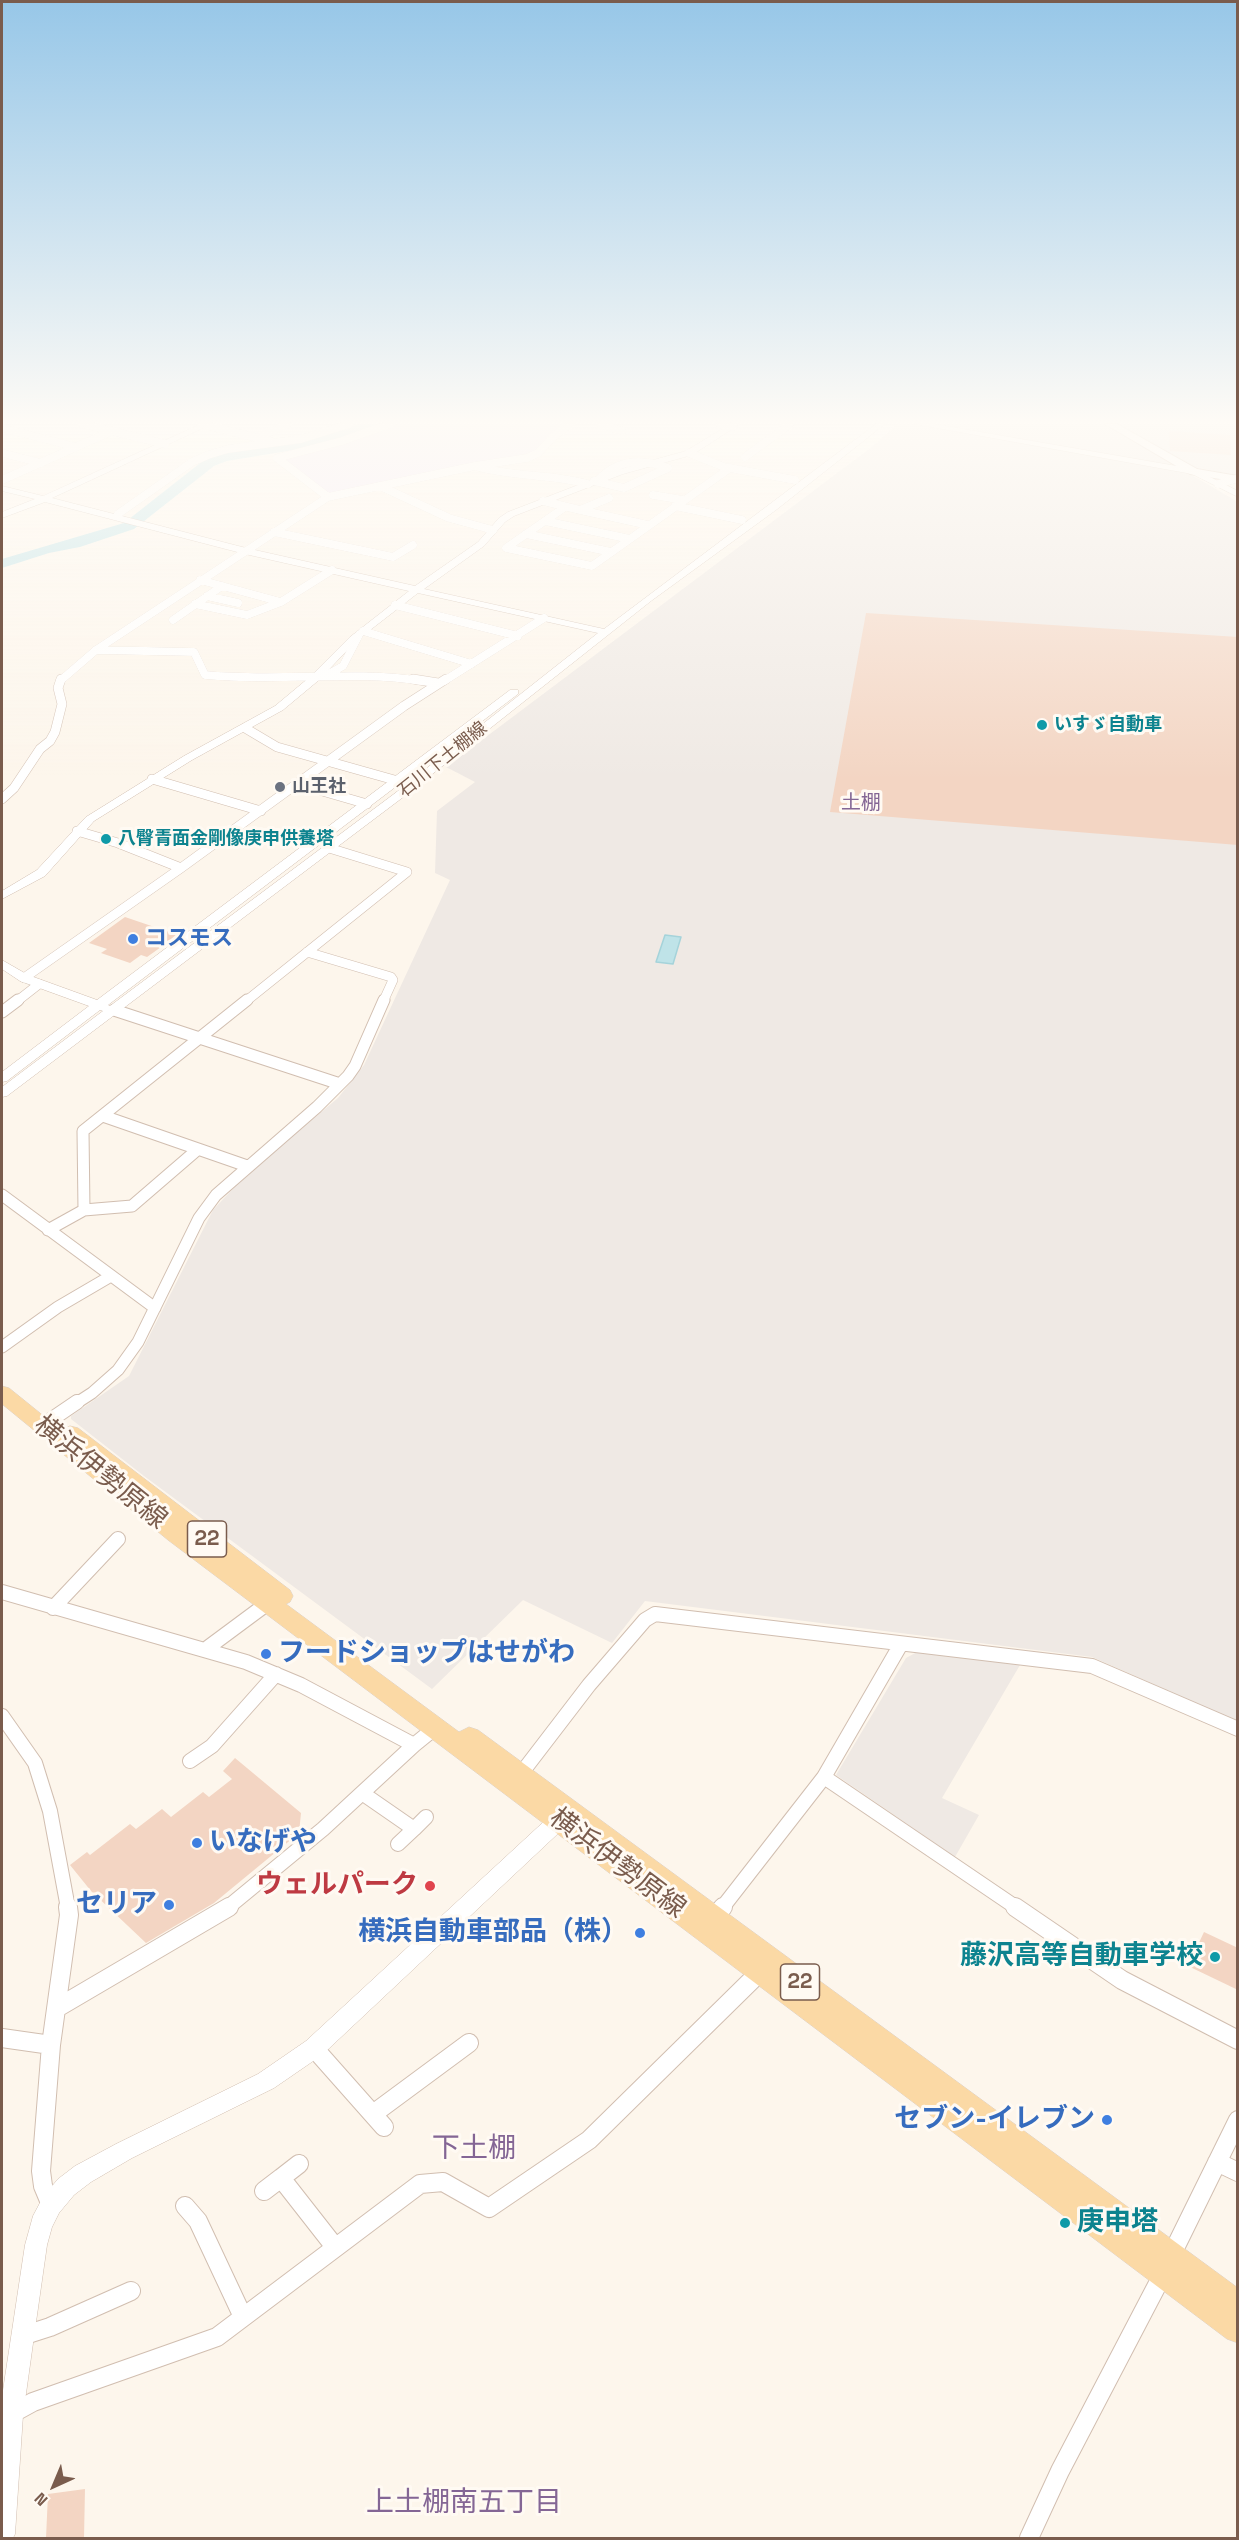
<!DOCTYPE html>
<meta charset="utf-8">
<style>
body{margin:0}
#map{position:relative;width:1239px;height:2540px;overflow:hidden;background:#fdf6ec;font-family:"Space Grotesk",sans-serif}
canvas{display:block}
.frame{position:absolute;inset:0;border:3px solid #7a5c4d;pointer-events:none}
.north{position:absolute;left:24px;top:2456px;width:60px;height:60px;-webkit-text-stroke:4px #fffaf3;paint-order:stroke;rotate:224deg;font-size:16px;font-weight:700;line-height:24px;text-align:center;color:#7a5c4d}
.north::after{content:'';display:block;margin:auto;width:21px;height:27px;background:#7a5c4d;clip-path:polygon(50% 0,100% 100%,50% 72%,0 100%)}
</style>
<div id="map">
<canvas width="1239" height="2540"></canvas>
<div class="frame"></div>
<div class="north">N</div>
</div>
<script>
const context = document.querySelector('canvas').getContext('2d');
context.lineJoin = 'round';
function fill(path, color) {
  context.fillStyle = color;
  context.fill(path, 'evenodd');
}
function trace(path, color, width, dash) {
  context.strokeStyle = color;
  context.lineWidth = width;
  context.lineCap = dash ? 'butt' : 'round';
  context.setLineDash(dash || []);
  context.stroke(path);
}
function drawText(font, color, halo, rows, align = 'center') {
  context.font = font + ' "Space Grotesk","Noto Sans JP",sans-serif';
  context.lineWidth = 6;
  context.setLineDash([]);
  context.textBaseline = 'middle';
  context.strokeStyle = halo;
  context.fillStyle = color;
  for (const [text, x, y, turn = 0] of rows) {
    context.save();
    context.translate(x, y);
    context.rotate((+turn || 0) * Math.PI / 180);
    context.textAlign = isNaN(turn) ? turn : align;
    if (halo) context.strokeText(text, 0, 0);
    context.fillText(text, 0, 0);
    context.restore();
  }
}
const industrial = new Path2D(`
 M897,424H1237V475L1198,468L1190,474L1238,502L1237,1721L1092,1657L645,1601L612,1643L523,1600L432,1689L144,1476L71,1419V1416L129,1376L213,1210L244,1177L338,1098L364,1065L450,880L435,873L437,811L475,782L446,767L873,446Z
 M917,1652L1020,1665L942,1798L979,1815L955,1857L836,1775L906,1658Z`);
const education = new Path2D(`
 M398,424H566L532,455L331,496L282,458L374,433Z`);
const water = new Path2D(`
 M665,935L681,937L673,964L656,962Z`);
const river = new Path2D(`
 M359,424H380L379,427L306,448L227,461L214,466L134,529L80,547L49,553L2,568V559L124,523L204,460L219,454L304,440Z`);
const building = new Path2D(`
 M1169,431L1230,435L1231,455L1170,451Z
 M866,613L1238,637V845L830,812Z
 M125,917L178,935L147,957L141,955L130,963L101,953L107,949L89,943Z
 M235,1758L301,1813L299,1833L214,1903L146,1943L91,1891L70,1865L87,1852L90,1855L130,1824L136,1829L162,1809L171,1817L203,1792L209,1797L232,1779L223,1771Z
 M1204,1932L1238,1948V1990L1188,1966Z
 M85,2489L84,2538H46L48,2494Z`);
const minorFar4 = new Path2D(`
 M83,424L165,444
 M201,424L270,441
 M601,424L622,431
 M720,424L732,427
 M2,428L76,447
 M258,438L287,424
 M2,453L41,463
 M689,453L724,467L795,480
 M745,457L789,425L785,424
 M478,467C514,477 552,474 588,484
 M2,480L112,431
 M594,481L624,488L668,468C642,458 618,459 598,480
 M1218,484L1236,479
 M380,486L449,518L493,530
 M653,495L683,500
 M328,497L277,458L342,441L390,424
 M543,501L580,510L609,498
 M675,506L742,520
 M565,507L506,548L592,566L730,468
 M580,510L648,525
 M118,514L192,462L208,455L228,449L301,439L349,424
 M545,521L630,539
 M274,532L393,557L413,545
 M526,534L611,552
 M200,580L281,602L332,570
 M207,596L238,603
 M195,604L247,615L281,602
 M395,605L518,636
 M173,620L222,586
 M363,631L472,664
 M96,650L194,652L205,675C278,682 351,670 423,681
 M325,676L343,666L359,635
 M60,681L96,650L328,497L475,466L527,458L538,453L554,436L570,424
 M444,681L544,618`);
const minorFar3 = new Path2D(`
 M413,679L438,683
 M245,728L277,747L398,781
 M152,779L261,811
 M298,784L367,804
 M2,799L14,788L40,749L50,741L55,732L62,704L58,688L61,679
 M77,831L118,843L181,868
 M307,952L391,977L393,980L383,1002
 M24,978L181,868L404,706L446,679
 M16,1002L39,984
 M245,1002L407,872L329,848`);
const minorFar2 = new Path2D(`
 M114,1010L340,1084
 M2,1012L18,1000
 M103,1116L247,1166
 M2,1195L155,1308
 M84,1210L132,1206L197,1150
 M48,1230L84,1210L83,1131L247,1000
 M2,1347L58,1307L111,1276
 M75,1404L92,1393L118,1370L138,1342L199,1218L216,1195L317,1107L348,1076L355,1066L384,1000`);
const minorFar1 = new Path2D(`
 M52,1419L77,1402
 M2,1592L246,1662L301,1685L414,1745L435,1728
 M53,1608L118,1539
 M206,1649L268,1603
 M2,1716L35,1763L50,1811L68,1908
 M190,1761L212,1746L276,1674
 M520,1775L589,1685L645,1620L655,1614L1092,1666L1238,1729
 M824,1777L1017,1908
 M362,1793L414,1829L398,1844
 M414,1829L426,1817
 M227,1908L323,1829L414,1745
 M722,1908L824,1777L901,1644`);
const minor = new Path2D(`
 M1015,1907L1122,1980L1238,2040
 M714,1918L723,1907
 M57,2008L229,1907
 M2,2038L51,2045
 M314,2048L384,2127
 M373,2114L469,2043
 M1217,2162L1238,2172
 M281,2178L299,2164
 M264,2191L281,2178L335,2247
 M51,2205L43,2186L41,2171L51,2045L69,1915L68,1907
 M185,2206L198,2221L243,2317
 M1171,2256L1238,2120
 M22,2336L50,2327L131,2291
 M2,2419L33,2402L217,2337L420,2184L443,2182L489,2208L589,2140L763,1969
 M1029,2538L1060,2471L1164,2272`);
const tertiary = new Path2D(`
 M201,424H212L52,498L246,548L415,586L478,542L499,518L508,512L617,470L686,451L730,424H740L692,455L623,474L514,516L505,522L484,546L424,589L604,629L876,424H885L776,510L651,601L402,798L7,1096L2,1097V1087L103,1011L100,1010L7,1081L2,1082V1072L89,1006L20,981L2,969V960L28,975L97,1000L510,690H518V694L108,1005L110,1006L394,794L598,633L418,593L356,641L319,680L283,710L192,760L94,821L45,876L2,899V891L37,870L86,817L184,756L275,706L311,676L350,637L409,591L245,554L45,502L2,518V512L35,499L2,491V486L43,496Z
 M915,424H934L1194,469L1238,491V497L1192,474Z
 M558,1813L565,1815L568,1821L565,1827L322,2055L274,2088L132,2158L91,2182L74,2195L59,2213L52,2227L47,2245L34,2336L23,2415L15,2534L13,2538H2V2397L25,2245L33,2216L43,2197L58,2179L75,2166L116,2144L258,2074L306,2041L551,1815Z`);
const secondary = new Path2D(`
 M1105,424H1117L1197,469L1238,476V482L1190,474Z`);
const primary = new Path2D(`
 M2,1386L9,1388L61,1430L70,1426L78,1428L290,1590L293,1596L290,1602L286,1604L459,1732L469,1727L478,1730L1238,2288V2343L1227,2339L168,1540L2,1404Z`);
const markers = [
 [1042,725,6,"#0f9aa8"],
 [280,787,6,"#6b7280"],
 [106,839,6,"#0f9aa8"],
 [133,939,6,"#3f7fe0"],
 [266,1654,6,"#3f7fe0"],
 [197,1843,6,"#3f7fe0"],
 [430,1886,6,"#e0444e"],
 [169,1905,6,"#3f7fe0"],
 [640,1933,6,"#3f7fe0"],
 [1215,1957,6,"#0f9aa8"],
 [1107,2120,6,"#3f7fe0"],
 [1065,2223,6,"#0f9aa8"]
];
const farCulturenames = [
 ["いすゞ自動車",1054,725],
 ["八臀青面金剛像庚申供養塔",118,839]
];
const farStreetnames = [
 ["石川下土棚線",443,760,-39]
];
const farWorshipnames = [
 ["山王社",292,787]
];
const farNeighbourhoodnames = [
 ["土棚",861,804]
];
const shields = [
 [207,1539,39],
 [800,1982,39]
];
const shieldNames = [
 ["22",207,1539],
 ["22",800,1982]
];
const shopNames = [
 ["コスモス",145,939]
];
const nearStreetnames = [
 ["横浜伊勢原線",100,1473,39],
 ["横浜伊勢原線",617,1864,37]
];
const nearShopnames = [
 ["フードショップはせがわ",278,1654,"left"],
 ["いなげや",209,1843,"left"],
 ["セリア",157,1905],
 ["横浜自動車部品（株）",628,1933],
 ["セブン-イレブン",1095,2120]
];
const nearHealthnames = [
 ["ウェルパーク",418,1886]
];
const nearCulturenames = [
 ["藤沢高等自動車学校",1203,1957],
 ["庚申塔",1077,2223,"left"]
];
const nearNeighbourhoodnames = [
 ["下土棚",474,2149],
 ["上土棚南五丁目",464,2503]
];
fill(industrial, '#efe9e4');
fill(education, '#f3e8fa');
fill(water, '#bfe3e8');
trace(water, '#a5d3da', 1.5);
fill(river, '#bfe3e8');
fill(building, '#f3d5c3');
trace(minorFar4, '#d1beb0', 8);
trace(minorFar3, '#d1beb0', 10);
trace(minorFar2, '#d1beb0', 13);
trace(minorFar1, '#d1beb0', 16);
trace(minor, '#d1beb0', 20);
trace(tertiary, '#d1beb0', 1);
trace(secondary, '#d6c0b0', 2);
trace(primary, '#dad1cd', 1);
trace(minorFar4, '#fff', 8);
trace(minorFar3, '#fff', 9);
trace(minorFar2, '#fff', 11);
trace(minorFar1, '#fff', 14);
trace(minor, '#fff', 18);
fill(tertiary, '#fff');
fill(secondary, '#fff');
fill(primary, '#fbd9a5');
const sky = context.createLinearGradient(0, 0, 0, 780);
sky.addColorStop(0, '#97c7e8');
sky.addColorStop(0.54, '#fefbf6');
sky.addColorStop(1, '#fefbf600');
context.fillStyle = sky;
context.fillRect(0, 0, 1239, 780);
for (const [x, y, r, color] of markers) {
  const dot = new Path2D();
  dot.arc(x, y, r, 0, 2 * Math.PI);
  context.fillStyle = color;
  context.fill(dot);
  trace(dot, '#fffaf3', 2);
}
drawText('bold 18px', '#0d838f', '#fffaf3', farCulturenames, 'left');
drawText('18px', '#7a5c4d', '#fffaf3', farStreetnames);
drawText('bold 18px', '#5b616d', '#fffaf3', farWorshipnames, 'left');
drawText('20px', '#846695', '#fffaf3', farNeighbourhoodnames);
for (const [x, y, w] of shields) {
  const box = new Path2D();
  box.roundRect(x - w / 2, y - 18, w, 36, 4.5);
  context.fillStyle = '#fffaf3';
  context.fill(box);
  trace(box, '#7a5c4d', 1.5);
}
drawText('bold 21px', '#7a5c4d', null, shieldNames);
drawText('bold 22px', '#366cbe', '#fffaf3', shopNames, 'left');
drawText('27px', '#7a5c4d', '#fffaf3', nearStreetnames);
drawText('bold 27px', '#366cbe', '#fffaf3', nearShopnames, 'right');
drawText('bold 27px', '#be3a42', '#fffaf3', nearHealthnames, 'right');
drawText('bold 27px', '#0d838f', '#fffaf3', nearCulturenames, 'right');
drawText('28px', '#846695', '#fffaf3', nearNeighbourhoodnames);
</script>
